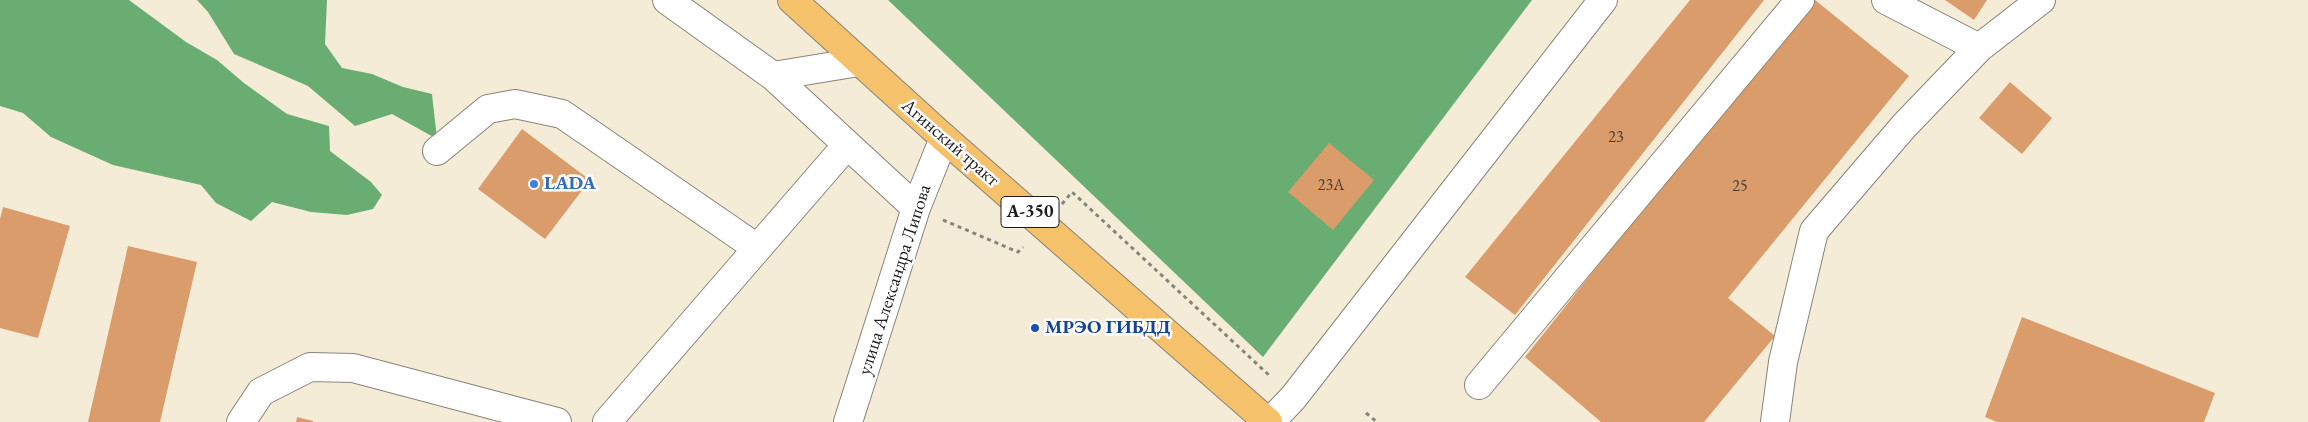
<!DOCTYPE html>
<meta charset="utf-8">
<style>
body{margin:0}
canvas{display:block;background:#f5ecd8}
</style>
<canvas width="2308" height="422"></canvas>
<script>
const context = document.querySelector('canvas').getContext('2d');
context.lineJoin = 'round';
function fill(path, color) {
  context.fillStyle = color;
  context.fill(path, 'evenodd');
}
function trace(path, color, width, dash) {
  context.strokeStyle = color;
  context.lineWidth = width;
  context.lineCap = dash ? 'butt' : 'round';
  context.setLineDash(dash || []);
  context.stroke(path);
}
function drawText(font, color, halo, rows, align = 'center') {
  context.font = font + ' "EB Garamond",serif';
  context.lineWidth = 5;
  context.setLineDash([]);
  context.textBaseline = 'middle';
  context.strokeStyle = halo;
  context.fillStyle = color;
  for (const [text, x, y, turn = 0] of rows) {
    context.save();
    context.translate(x, y);
    context.rotate((+turn || 0) * Math.PI / 180);
    context.textAlign = isNaN(turn) ? turn : align;
    if (halo) context.strokeText(text, 0, 0);
    context.fillText(text, 0, 0);
    context.restore();
  }
}
const forest = new Path2D(`
 M0,0H129L186,42L217,60L244,83L287,114L329,126L330,151L371,182L382,195L373,209L347,215L311,212L272,202L251,221L216,203L201,185L113,165L51,137L23,113L0,106Z
 M197,0H327L325,44L342,68L372,74L403,87L432,94L437,139L392,114L355,126L308,86L234,54L208,12Z
 M888,0H1532L1263,357Z`);
const building = new Path2D(`
 M1690,0H1764L1515,315L1465,277Z
 M1809,0H1815L1909,76L1728,298L1775,336L1704,422H1601L1525,357Z
 M1945,0H1987L1974,20Z
 M2010,82L2052,118L2022,154L1979,118Z
 M522,129L590,180L545,239L478,189Z
 M1329,143L1374,180L1333,230L1288,192Z
 M3,207L70,226L38,338L0,328V219Z
 M128,246L197,262L160,422H88Z
 M2022,317L2215,393L2204,422H1997L1985,417Z
 M297,417L313,421V422H296Z`);
const path = new Path2D(`
 M1062,204L1072,192L1271,377
 M943,220L1018,252L1023,247
 M1366,413L1377,422`);
const minor = new Path2D(`
 M667,0L773,76L859,62
 M1886,0L1979,48
 M773,76L916,208
 M437,151L488,109L515,104L562,114L757,248
 M1479,385L1800,0
 M241,422L261,392L310,367L353,368L557,422
 M607,422L847,145
 M848,422L916,208L944,138
 M1270,422L1293,398L1603,0
 M1775,422L1783,362L1814,231L1904,126L1979,48L2041,0`);
const highway = new Path2D(`
 M792,0L944,138L1268,422`);
const markers = [
 [534,184,5,"#3f7fe0"],
 [1035,328,5,"#1a4fb4"]
];
const numberNames = [
 ["23",1616,138],
 ["23А",1331,186],
 ["25",1740,187]
];
const shields = [
 [1030,212,58]
];
const shieldNames = [
 ["А-350",1030,212]
];
const streetNames = [
 ["Агинский тракт",950,143,41],
 ["улица Александра Липова",895,280,-72]
];
const shopNames = [
 ["LADA",544,184]
];
const transitNames = [
 ["МРЭО ГИБДД",1045,328]
];
fill(forest, '#6aad72');
fill(building, '#da9c6a');
trace(minor, '#88847a', 30);
trace(highway, '#88847a', 30);
trace(path, '#88847a', 3, [4, 4]);
trace(minor, '#fff', 28);
trace(highway, '#f5c16b', 28);
for (const [x, y, r, color] of markers) {
  const dot = new Path2D();
  dot.arc(x, y, r, 0, 2 * Math.PI);
  context.fillStyle = color;
  context.fill(dot);
  trace(dot, '#fff', 2);
}
drawText('16px', '#4c3c30', null, numberNames);
for (const [x, y, w] of shields) {
  const box = new Path2D();
  box.roundRect(x - w / 2, y - 15.5, w, 31, 4);
  context.fillStyle = '#fff';
  context.fill(box);
  trace(box, '#1c1c1c', 1);
}
drawText('bold 18px', '#1c1c1c', null, shieldNames);
drawText('19px', '#1c1c1c', '#fff', streetNames);
drawText('bold 19px', '#366cbe', '#fff', shopNames, 'left');
drawText('bold 19px', '#164399', '#fff', transitNames, 'left');
</script>
